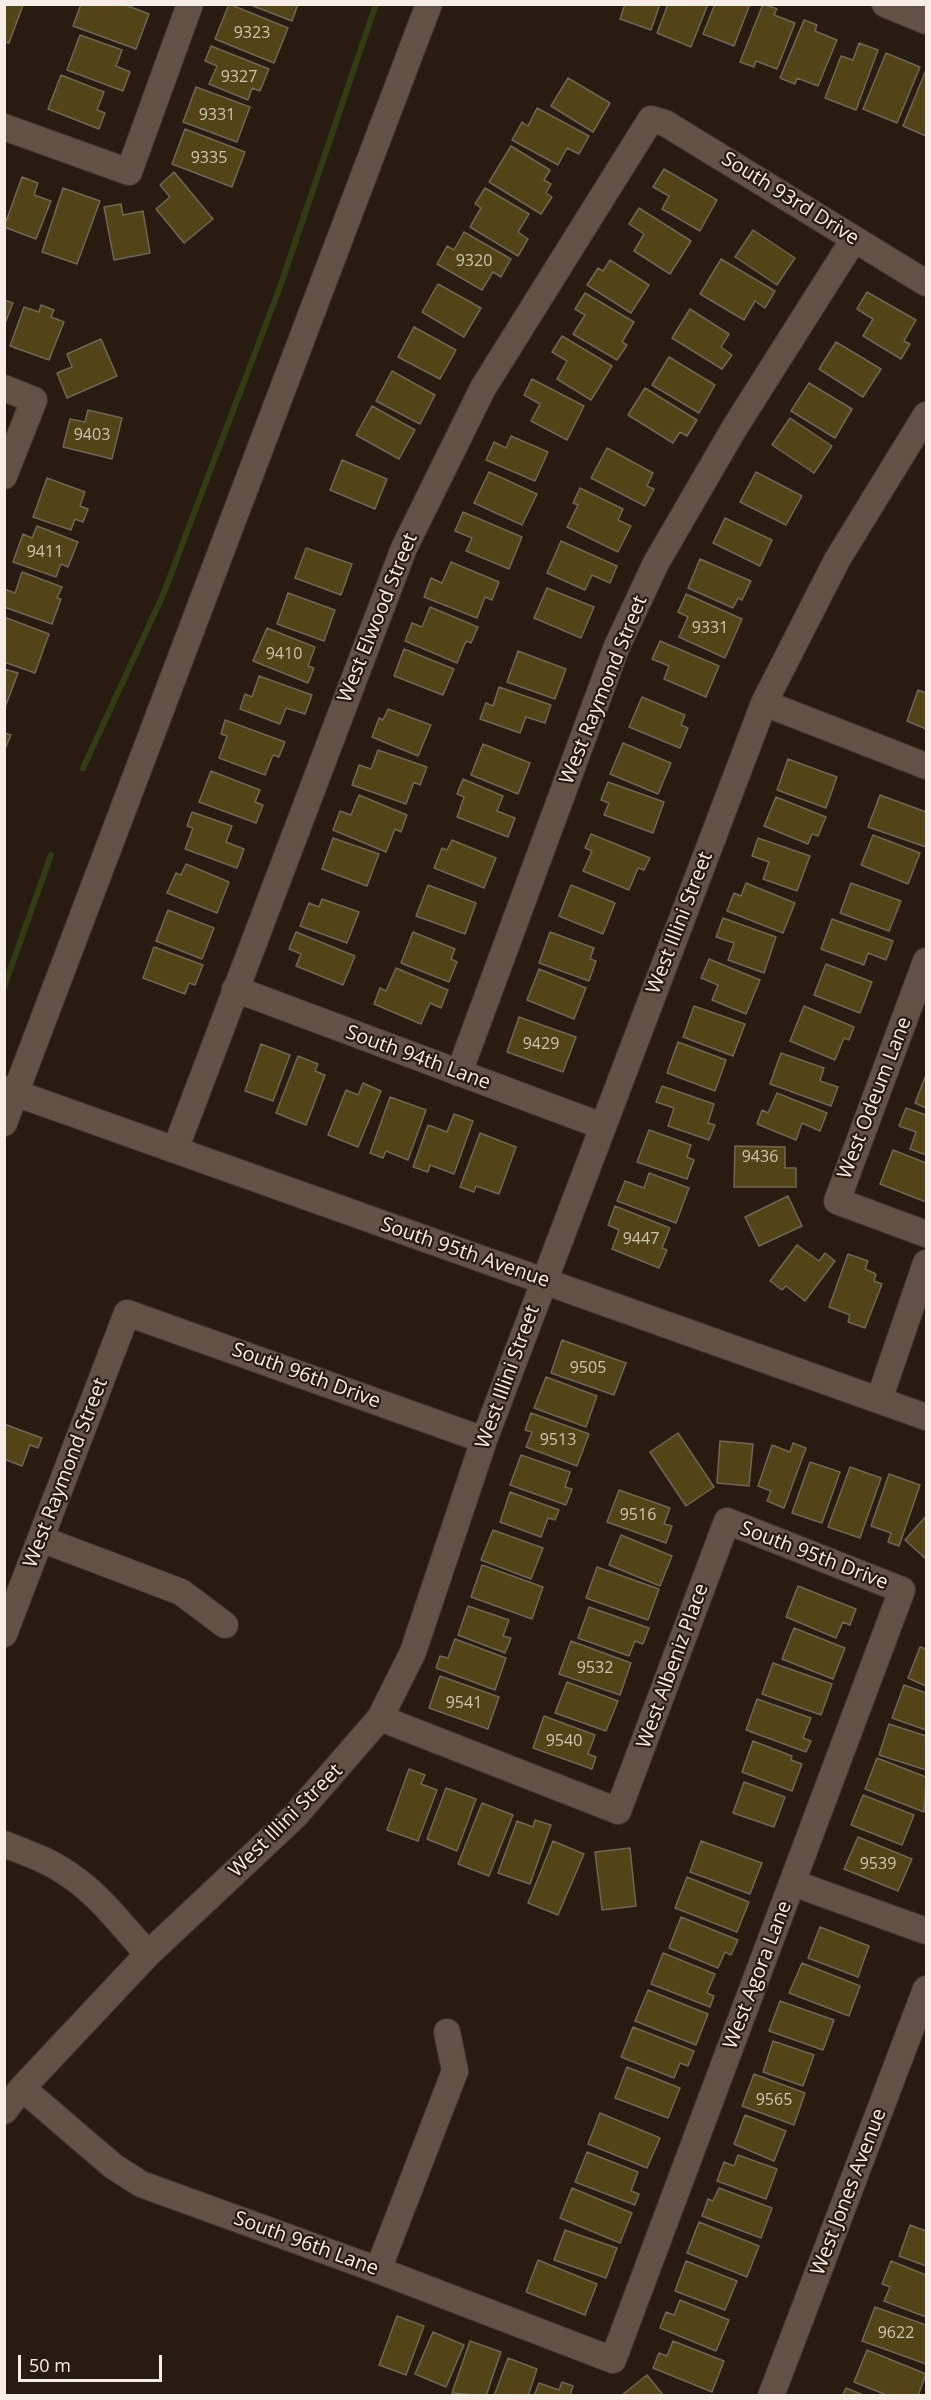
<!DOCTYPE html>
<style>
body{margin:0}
#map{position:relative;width:931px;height:2400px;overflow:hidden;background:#281b11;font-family:"Open Sans",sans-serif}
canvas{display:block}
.frame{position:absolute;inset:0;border:6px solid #f7eee7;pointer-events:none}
.scale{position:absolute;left:18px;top:2355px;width:144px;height:27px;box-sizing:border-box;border:3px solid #f7eee7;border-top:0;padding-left:8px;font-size:18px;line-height:21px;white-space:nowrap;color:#f7eee7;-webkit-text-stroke:4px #281b11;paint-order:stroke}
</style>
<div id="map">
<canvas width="931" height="2400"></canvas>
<div class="frame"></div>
<div class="scale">50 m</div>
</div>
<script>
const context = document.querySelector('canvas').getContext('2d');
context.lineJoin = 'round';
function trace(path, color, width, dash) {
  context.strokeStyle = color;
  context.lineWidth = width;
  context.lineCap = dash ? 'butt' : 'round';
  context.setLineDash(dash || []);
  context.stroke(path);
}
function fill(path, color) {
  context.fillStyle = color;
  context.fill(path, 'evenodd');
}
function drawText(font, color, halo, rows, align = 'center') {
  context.font = font + ' "Open Sans",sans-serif';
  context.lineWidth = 4.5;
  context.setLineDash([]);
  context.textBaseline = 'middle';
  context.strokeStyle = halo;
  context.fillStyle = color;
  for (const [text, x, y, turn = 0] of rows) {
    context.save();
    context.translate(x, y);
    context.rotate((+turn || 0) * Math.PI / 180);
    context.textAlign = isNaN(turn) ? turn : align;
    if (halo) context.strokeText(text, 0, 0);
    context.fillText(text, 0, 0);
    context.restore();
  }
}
const stream = new Path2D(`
 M83,768L163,595L280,287L376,4
 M4,987L51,855`);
const building = new Path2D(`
 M4,4L23,5L9,43L4,41Z
 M81,4H123L149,14L136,49L73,26Z
 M229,4L288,28L274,63L215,39Z
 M248,4H298L292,21Z
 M625,4H660L651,30L620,19Z
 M668,4H708L691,47L657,33Z
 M715,4H750L734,46L703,34Z
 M763,4L777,9L774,15L795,23L777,69L756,61L754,67L740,62Z
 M804,20L817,25L815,31L837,40L818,86L797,78L795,84L780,78Z
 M80,35L122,50L116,66L130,72L123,91L67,70Z
 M859,43L878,50L856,110L825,98L841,56L853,60Z
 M211,46L269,69L260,91L252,88L248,100L209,84L217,66L205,61Z
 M886,53L920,67L897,123L863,109Z
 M926,70V136L903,126Z
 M61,75L104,92L97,110L105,113L99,129L48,109Z
 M568,78L610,103L593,132L551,106Z
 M196,87L250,107L237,142L183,122Z
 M537,108L589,136L579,154L567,148L558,165L512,140L522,122L528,126Z
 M185,129L245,152L232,187L172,164Z
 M511,146L550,170L544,180L551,184L546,193L552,197L541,214L489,182Z
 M664,169L717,200L700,231L662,209L669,196L653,187Z
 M174,172L213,219L184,243L156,209L170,197L160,185Z
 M22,177L38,183L34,195L51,201L36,239L4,227Z
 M63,188L100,201L77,264L42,252Z
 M485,188L529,214L518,232L528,239L518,256L470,227L481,208L475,204Z
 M121,204L123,215L143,211L150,253L114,260L104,207Z
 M639,208L691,241L670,274L634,251L644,234L629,224Z
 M753,230L795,258L777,285L735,257Z
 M464,232L511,259L501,277L493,272L482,290L437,264L447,246L454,250Z
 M721,259L775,291L765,308L755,301L744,320L700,294Z
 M610,260L649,285L631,313L587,285L598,268L603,271Z
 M438,284L481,308L464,337L422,312Z
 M867,292L916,320L904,341L910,344L901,359L863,336L873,319L857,309Z
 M585,293L634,322L622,342L627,345L617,360L573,334L585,315L575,309Z
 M4,300L13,303L4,326Z
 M41,305L54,310L51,317L64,322L49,360L10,346L24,307L39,312Z
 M690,309L729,334L721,347L732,355L722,369L672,338Z
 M414,327L456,350L440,379L398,357Z
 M562,336L612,366L591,400L557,379L567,361L552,352Z
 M101,339L117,376L67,398L57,373L72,367L67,354Z
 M836,342L881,369L863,397L819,369Z
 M669,357L715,385L699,413L652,385Z
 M392,371L435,395L420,424L376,401Z
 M532,379L584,406L567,440L531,421L540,404L524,395Z
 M809,383L852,409L835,438L791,411Z
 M645,388L697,420L687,436L680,432L673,443L628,415Z
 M372,406L415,430L399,459L356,435Z
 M88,410L122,418L112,459L63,447L70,419L85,422Z
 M790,418L832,446L814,473L772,445Z
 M511,436L548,452L535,481L486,460L494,442L506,448Z
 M607,448L653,473L647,486L654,489L645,506L591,478Z
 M342,460L387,479L375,509L330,490Z
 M489,472L537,494L522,525L474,503Z
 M756,472L802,496L786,525L740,502Z
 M47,478L85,492L80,506L88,509L83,522L75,519L71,530L33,517Z
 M580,488L623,509L618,520L631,526L618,552L567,527L578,505L573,503Z
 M463,512L522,537L509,569L466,551L472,538L455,531Z
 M725,518L772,540L760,566L713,543Z
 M37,526L78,542L68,567L61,564L56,577L13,562L23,534L32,538Z
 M561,541L617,566L610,583L592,575L585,590L547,573Z
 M306,548L352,564L341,595L295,578Z
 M700,559L751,581L742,600L738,598L733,608L688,588Z
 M451,562L499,582L492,600L485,597L477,618L424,597L431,578L442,583Z
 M22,572L62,587L57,598L61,599L52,624L4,607V589L15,593Z
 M547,588L594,607L581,638L534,618Z
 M288,593L335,610L324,641L277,624Z
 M686,594L742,619L725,658L679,637L688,617L678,612Z
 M430,607L478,627L471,643L466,641L457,663L405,641L412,623L422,627Z
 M4,617L49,634L35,673L4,662Z
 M267,628L315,647L308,666L314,668L308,683L253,661Z
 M660,641L719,666L706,697L664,679L669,666L652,659Z
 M404,649L454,669L443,695L394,676Z
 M518,651L566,669L555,699L507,682Z
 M4,669L18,673L4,710Z
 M259,676L312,695L305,714L286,708L280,724L240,709L245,694L252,697Z
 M499,687L551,705L545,723L526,717L520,733L480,719L486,703L493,706Z
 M918,690L926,693V729L907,721Z
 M642,697L685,715L681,725L688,728L680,748L629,727Z
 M388,709L431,725L418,756L372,737L379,718L383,720Z
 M225,720L285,742L279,757L273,755L265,775L219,758L227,736L221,734Z
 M4,733L11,735L4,751Z
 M623,743L671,763L658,794L610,774Z
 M483,744L530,763L518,794L471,775Z
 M378,750L427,767L420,785L414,782L406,804L352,785L359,765L371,769Z
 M788,759L837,777L826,808L777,790Z
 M211,771L260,790L255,802L263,805L256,823L199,802Z
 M463,779L503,796L497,811L515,818L508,837L457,817L464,797L457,794Z
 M608,782L664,802L653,833L604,815L609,803L601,800Z
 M359,795L407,815L401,832L395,829L386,852L333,830L340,811L351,815Z
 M880,795L926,812V847L868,827Z
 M776,797L826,817L818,836L812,834L808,844L764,826Z
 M192,812L232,826L226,842L244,849L237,868L185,849L193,828L187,826Z
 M591,834L650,858L644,870L638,868L629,890L583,871L592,851L585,848Z
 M873,835L920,853L908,884L861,865Z
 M333,838L379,854L367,886L322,869Z
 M758,838L810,856L797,891L763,879L769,862L752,856Z
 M452,840L496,858L484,888L434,868L442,848L447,850Z
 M186,864L229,882L217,913L167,893L176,873L181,875Z
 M746,883L795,903L783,933L727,911L734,893L741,896Z
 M851,883L901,901L889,931L840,913Z
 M428,885L476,903L465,934L416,916Z
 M571,885L615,903L603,934L559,916Z
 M322,899L359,912L347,943L300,926L309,903L319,907Z
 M168,910L214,928L202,959L156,941Z
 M723,918L776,937L764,973L728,960L734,943L716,937Z
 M832,919L893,941L886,960L868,953L864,965L821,949Z
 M296,932L355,956L343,985L296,966L301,954L289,949Z
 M413,932L455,949L451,959L457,962L449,982L401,963Z
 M550,932L594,948L590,959L596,961L589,981L539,963Z
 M154,947L203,965L195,985L189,983L185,994L143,978Z
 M709,959L760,980L746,1014L712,1000L718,985L701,978Z
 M826,964L872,982L860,1013L814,995Z
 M396,968L448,990L441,1008L430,1003L421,1024L374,1004L380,988L386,991Z
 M539,969L586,988L574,1019L527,1000Z
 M694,1006L745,1024L733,1056L683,1037Z
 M804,1006L854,1027L849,1040L844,1038L835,1060L790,1041Z
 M519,1017L576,1037L563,1072L507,1052Z
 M678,1042L726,1060L715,1091L667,1073Z
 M261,1044L290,1055L273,1101L245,1091Z
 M781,1053L824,1068L820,1081L838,1087L831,1106L770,1084Z
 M298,1056L318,1064L315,1071L325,1075L306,1125L276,1113Z
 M926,1075V1108L915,1103Z
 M363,1083L381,1091L358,1147L328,1135L346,1090L358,1095Z
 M662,1086L714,1104L708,1123L715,1125L709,1140L668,1126L674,1108L656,1102Z
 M777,1093L827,1113L820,1131L802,1123L796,1140L757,1124L762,1110L768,1113Z
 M390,1097L426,1110L408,1160L386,1151L383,1158L370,1153Z
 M906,1108L926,1115V1155L910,1149L916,1132L899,1126Z
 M454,1114L473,1121L454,1174L430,1165L428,1172L413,1167L428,1125L447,1132Z
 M649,1130L691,1145L687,1157L694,1160L687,1179L637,1162Z
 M480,1133L516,1147L499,1194L476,1186L474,1192L460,1187Z
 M735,1146L785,1147V1168H796V1187H734Z
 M893,1150L926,1163V1202L880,1184Z
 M649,1173L689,1188L676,1223L617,1201L625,1181L644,1188Z
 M788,1196L802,1226L759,1246L745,1217Z
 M615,1206L670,1228L662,1248L667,1250L659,1268L612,1249L619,1230L608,1225Z
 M797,1245L819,1261L825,1253L835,1261L805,1301L786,1286L782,1290L770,1281Z
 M848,1254L868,1261L865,1269L876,1274L874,1281L882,1284L865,1328L848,1322L850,1315L829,1307Z
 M562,1340L626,1363L614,1395L551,1373Z
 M546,1377L597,1396L586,1427L534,1408Z
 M531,1413L589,1434L577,1466L526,1447L532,1432L525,1430Z
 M4,1424L42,1438L38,1448L30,1445L22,1466L4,1459Z
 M678,1433L714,1487L686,1506L650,1452Z
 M720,1441L753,1444L749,1486L717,1483Z
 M793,1443L806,1448L784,1508L767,1501L771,1491L758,1486L772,1445L790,1452Z
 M521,1455L570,1472L565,1487L572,1489L566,1505L510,1485Z
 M810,1462L840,1472L822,1523L792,1513Z
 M850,1467L881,1478L860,1538L828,1527Z
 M889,1474L920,1485L899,1546L888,1542L891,1533L871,1526Z
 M619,1490L670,1508L664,1524L672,1526L666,1543L607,1522Z
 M510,1492L559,1510L555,1520L548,1518L541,1537L500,1522Z
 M926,1516V1559L905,1540Z
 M493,1530L543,1548L531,1579L481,1560Z
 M621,1535L672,1556L660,1586L609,1565Z
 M482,1565L543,1587L532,1619L471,1597Z
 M597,1567L659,1589L648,1620L586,1598Z
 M798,1586L856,1609L850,1625L843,1622L836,1638L786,1617Z
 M468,1606L509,1620L503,1636L511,1638L505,1653L458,1635Z
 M589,1607L649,1628L643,1644L635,1641L629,1656L578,1638Z
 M794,1628L845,1648L833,1679L782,1659Z
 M455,1639L506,1658L495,1690L436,1668L440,1656L448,1658Z
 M571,1641L631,1663L620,1695L559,1674Z
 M920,1647L926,1649V1686L908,1678Z
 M773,1663L832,1684L821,1715L762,1694Z
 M440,1676L499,1697L488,1729L429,1708Z
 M567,1682L618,1701L606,1731L555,1713Z
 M904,1685L926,1693V1730L892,1718Z
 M757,1699L811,1718L803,1738L811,1741L806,1752L746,1730Z
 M544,1716L595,1735L588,1754L596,1757L592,1769L533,1748Z
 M889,1724L926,1736V1770L879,1755Z
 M753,1741L792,1756L791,1760L802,1764L792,1791L742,1772Z
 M877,1758L926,1777L924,1812L865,1789Z
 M409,1769L425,1775L421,1784L437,1790L418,1841L387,1830Z
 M744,1782L785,1797L774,1827L733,1813Z
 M446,1788L476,1799L457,1851L427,1839Z
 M863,1795L914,1815L902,1845L851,1825Z
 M482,1803L513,1815L489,1876L458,1864Z
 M535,1820L551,1825L530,1884L498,1873L517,1821L533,1827Z
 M858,1837L912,1859L898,1891L844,1869Z
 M553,1841L584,1854L558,1915L528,1903Z
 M701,1841L762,1863L750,1894L690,1872Z
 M630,1848L636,1906L602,1910L595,1852Z
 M687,1877L749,1902L737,1932L675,1908Z
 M681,1917L738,1940L731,1955L725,1952L718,1968L669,1948Z
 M820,1927L869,1946L858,1977L808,1958Z
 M663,1953L715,1974L707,1993L714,1996L710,2007L651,1984Z
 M802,1963L860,1986L849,2016L789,1993Z
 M648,1990L708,2014L696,2045L635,2021Z
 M780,2001L834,2020L823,2050L769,2031Z
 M633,2027L694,2051L688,2066L680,2063L674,2078L621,2057Z
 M773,2041L814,2055L803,2086L763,2072Z
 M627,2067L680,2088L668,2118L615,2098Z
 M754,2074L805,2093L794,2125L742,2106Z
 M600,2113L660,2138L647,2168L588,2144Z
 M745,2115L786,2131L774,2161L734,2144Z
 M587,2152L638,2172L631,2191L639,2194L635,2205L575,2182Z
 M738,2155L777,2169L766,2199L717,2181L724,2162L734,2166Z
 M572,2188L632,2213L620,2243L560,2218Z
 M719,2188L772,2208L761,2238L702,2216L708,2199L713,2201Z
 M699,2222L759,2246L747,2277L687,2253Z
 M910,2225L926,2231V2266L899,2256Z
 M565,2230L617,2248L606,2278L554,2260Z
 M538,2260L597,2284L585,2315L526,2292Z
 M686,2261L737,2281L725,2310L675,2291Z
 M891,2261L926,2275V2317L884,2301L890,2287L882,2284Z
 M680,2300L729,2320L716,2351L660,2328L666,2312L674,2315Z
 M875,2307L926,2325V2364L862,2341Z
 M397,2316L424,2326L406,2375L379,2365Z
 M433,2332L464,2345L446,2387L415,2374Z
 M470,2341L501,2352L486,2396L452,2393Z
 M673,2341L724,2361L712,2392L653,2368L659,2353L667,2356Z
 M867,2350L926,2374L918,2396H889L854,2382Z
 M508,2358L537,2369L528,2396H494Z
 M647,2375L664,2396H623L622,2395Z
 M562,2382L573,2386L570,2396H534L539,2383L559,2390Z
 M846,2388L866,2396H842Z`);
const minor = new Path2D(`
 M885,4L926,21
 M4,127L129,172L190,4
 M4,388L34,400L4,476
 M764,703L926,766
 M926,961L837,1201L926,1234
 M235,989L602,1126
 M459,1073L617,646L656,563L735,427L854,239
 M4,1089L926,1417
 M4,1123L429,4
 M175,1150L404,548L483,388L651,119L665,123L926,283
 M879,1400L926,1263
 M41,1539L181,1592L225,1625
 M4,1634L127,1313L484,1440
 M4,1844C27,1853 48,1860 68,1874C99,1894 123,1927 148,1954
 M793,1883L926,1931
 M22,2088L113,2166L141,2184L378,2270L613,2360L902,1590L727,1521L618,1811L380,1718
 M4,2111L22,2088L148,1954L295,1816L380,1718L413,1652L484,1440L764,703L837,560L926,415
 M378,2270L455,2071L447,2032
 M771,2396L926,1989`);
const numberNames = [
 ["9323",252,33],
 ["9327",239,77],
 ["9331",217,115],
 ["9335",209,158],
 ["9320",474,261],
 ["9403",92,435],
 ["9411",45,552],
 ["9331",710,628],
 ["9410",284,654],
 ["9429",541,1044],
 ["9436",760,1157],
 ["9447",641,1239],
 ["9505",588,1368],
 ["9513",558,1440],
 ["9516",638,1515],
 ["9532",595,1668],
 ["9541",464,1703],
 ["9540",564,1741],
 ["9539",878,1864],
 ["9565",774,2100],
 ["9622",896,2333]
];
const streetNames = [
 ["South 93rd Drive",790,199,32],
 ["West Elwood Street",378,618,-68],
 ["West Raymond Street",604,690,-68],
 ["West Illini Street",680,923,-69],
 ["South 94th Lane",418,1058,20],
 ["West Odeum Lane",875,1098,-69],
 ["South 95th Avenue",465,1253,19],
 ["South 96th Drive",306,1376,20],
 ["West Illini Street",508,1377,-70],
 ["West Raymond Street",66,1473,-69],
 ["South 95th Drive",814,1556,21],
 ["West Albeniz Place",673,1666,-70],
 ["West Illini Street",286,1821,-45],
 ["West Agora Lane",758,1975,-69],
 ["West Jones Avenue",849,2192,-69],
 ["South 96th Lane",306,2244,20]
];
trace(stream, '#313c12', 6);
fill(building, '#524417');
trace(building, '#6d6755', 1.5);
trace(minor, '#3f342f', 28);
trace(minor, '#615146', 26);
drawText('16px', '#cec4b3', null, numberNames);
drawText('20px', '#f7eee7', '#281b11', streetNames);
</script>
